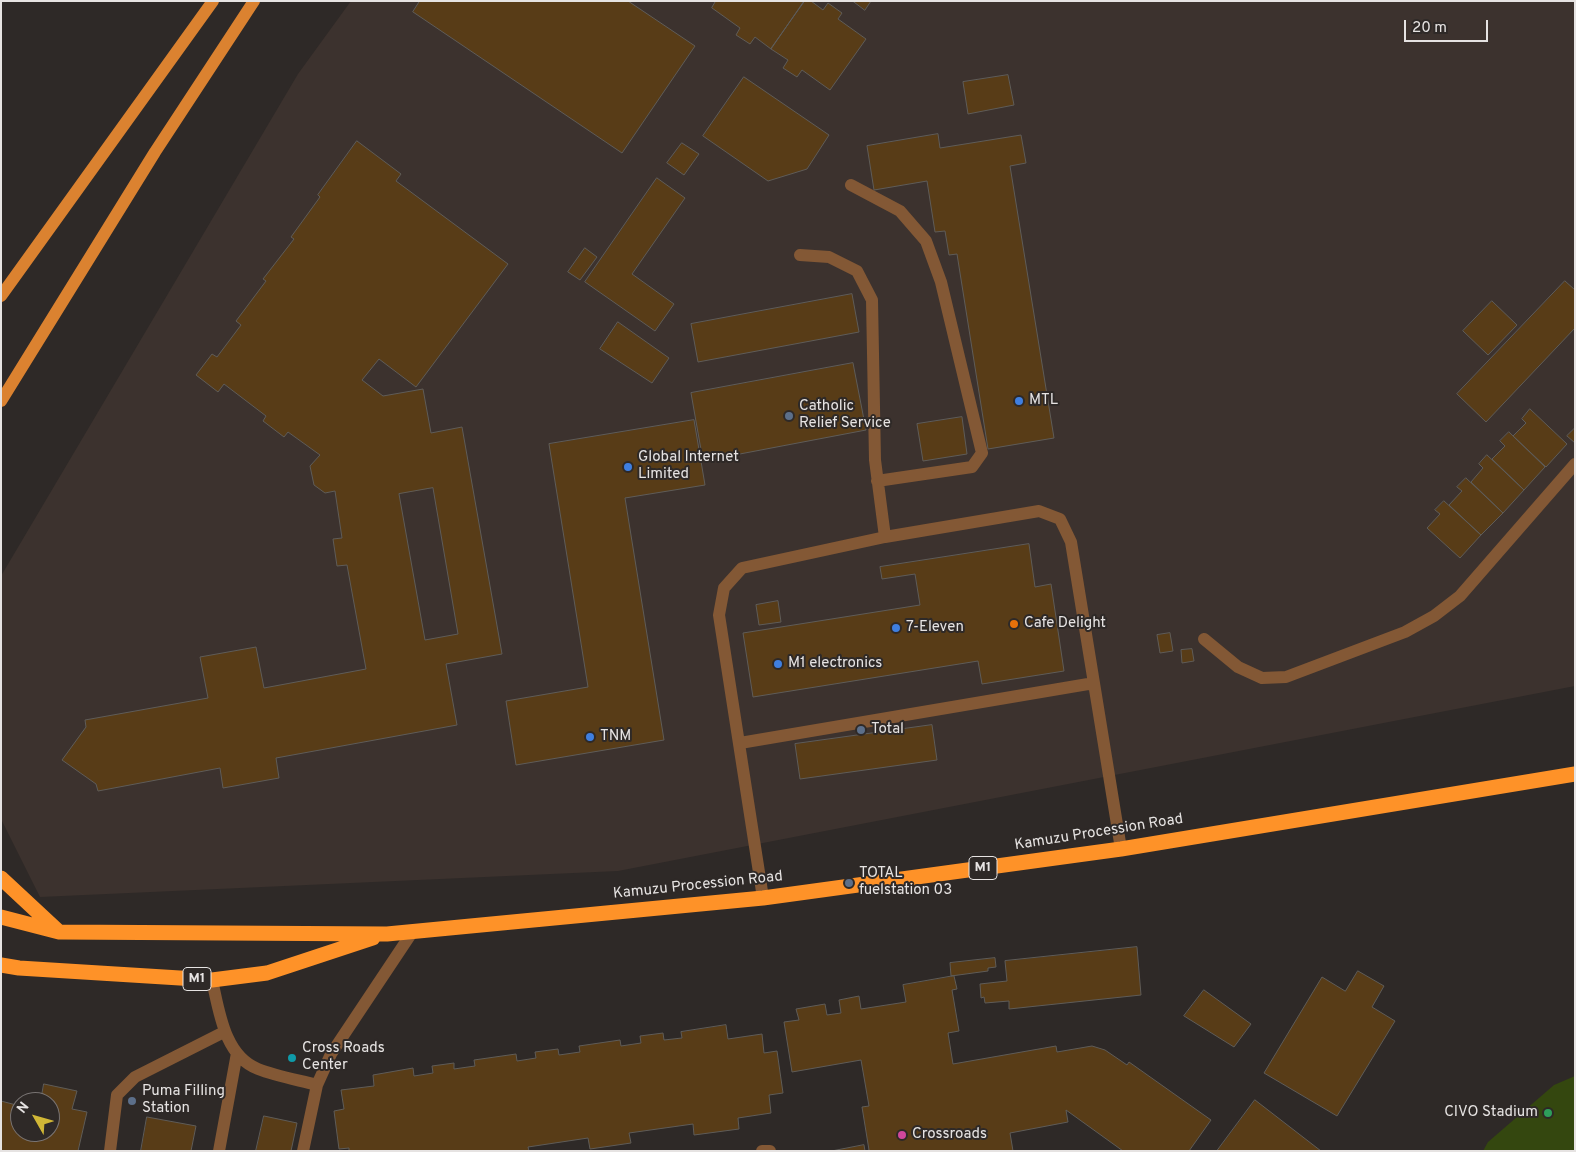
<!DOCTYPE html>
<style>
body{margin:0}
#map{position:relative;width:1576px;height:1152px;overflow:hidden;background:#2e2927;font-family:Overpass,sans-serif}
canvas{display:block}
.frame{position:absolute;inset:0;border:2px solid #e6e3e2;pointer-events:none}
.north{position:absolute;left:10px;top:1092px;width:50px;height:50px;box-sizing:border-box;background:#2e2927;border:1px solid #787372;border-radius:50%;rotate:308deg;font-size:14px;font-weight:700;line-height:20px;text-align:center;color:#e6e3e2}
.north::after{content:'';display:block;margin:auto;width:18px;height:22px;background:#d1b736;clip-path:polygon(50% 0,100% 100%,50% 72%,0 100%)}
.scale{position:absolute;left:1404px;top:20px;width:84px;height:22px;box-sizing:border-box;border:2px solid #e6e3e2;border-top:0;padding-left:6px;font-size:15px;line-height:18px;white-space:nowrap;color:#e6e3e2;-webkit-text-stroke:4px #2e2927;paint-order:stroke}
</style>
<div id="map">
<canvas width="1576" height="1152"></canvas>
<div class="frame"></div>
<div class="north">N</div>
<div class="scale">20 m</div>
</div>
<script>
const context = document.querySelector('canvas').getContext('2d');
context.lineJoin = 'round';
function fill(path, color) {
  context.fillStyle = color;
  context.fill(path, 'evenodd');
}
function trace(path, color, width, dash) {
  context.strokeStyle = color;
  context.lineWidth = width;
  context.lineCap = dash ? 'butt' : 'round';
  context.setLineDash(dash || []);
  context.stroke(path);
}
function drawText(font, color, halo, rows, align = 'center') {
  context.font = font + ' Overpass,sans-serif';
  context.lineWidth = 4;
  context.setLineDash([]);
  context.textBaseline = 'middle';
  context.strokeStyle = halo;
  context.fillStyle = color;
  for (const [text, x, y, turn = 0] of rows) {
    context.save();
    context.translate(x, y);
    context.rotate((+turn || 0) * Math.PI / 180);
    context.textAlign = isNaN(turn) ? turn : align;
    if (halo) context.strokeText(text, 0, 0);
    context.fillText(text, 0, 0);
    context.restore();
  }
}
const built = new Path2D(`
 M351,1H1575V686L618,871L40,897L1,819V576L298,74Z`);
const green = new Path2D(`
 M1575,1076V1151H1483L1488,1142L1554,1085Z`);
const building = new Path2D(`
 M420,1H628L695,46L622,153L413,12Z
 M716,1H804L771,49L755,37L750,44L736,35L740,28L712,8Z
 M805,1H811L823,10L828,3L842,13L838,19L866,39L830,90L802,70L797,77L783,68L788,60L771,49Z
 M853,1H871L865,10Z
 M1008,75L1014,105L968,114L963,82Z
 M744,77L829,135L807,169L768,181L703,136Z
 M938,134L940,148L1021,135L1026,163L1010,166L1054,438L988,449L957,254L949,255L945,231L935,232L927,181L874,190L867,146Z
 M357,141L401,174L396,181L508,264L416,387L379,359L362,380L383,396L423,389L431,433L462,427L502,654L446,664L457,725L276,758L279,778L223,788L220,768L98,791L96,784L62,760L86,727L85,720L208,698L200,657L256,647L264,688L366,669L347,565L337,566L333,539L342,538L335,491L325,493L314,485L310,466L320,455L288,432L284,437L263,421L266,416L224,384L218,392L196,375L212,354L217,357L241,325L236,321L266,281L263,279L294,239L291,237L320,197L318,195ZM433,488L458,634L425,640L399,494Z
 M682,143L699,154L684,175L667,163Z
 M657,178L685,198L632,274L674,304L655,331L585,282Z
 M585,248L597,257L580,280L568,272Z
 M1565,281L1575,290V328L1486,422L1457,394Z
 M852,294L859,332L698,362L691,324Z
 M1492,301L1517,325L1488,355L1463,331Z
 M618,322L669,358L652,383L600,349Z
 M853,363L866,430L703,461L691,393Z
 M1530,409L1567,444L1546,467L1513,436L1526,423L1522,419Z
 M962,417L967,454L923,461L917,424Z
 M694,420L705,485L625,498L664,740L516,765L506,701L588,687L549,444Z
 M1575,428V443L1567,436Z
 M1509,432L1545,467L1524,490L1492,459L1505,446L1500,441Z
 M1487,455L1524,490L1503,513L1471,482L1483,468L1479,464Z
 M1466,478L1503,513L1481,535L1449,505L1462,491L1457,487Z
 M1444,501L1481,535L1460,558L1427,528L1440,514L1435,510Z
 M1029,544L1035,587L1051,584L1064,671L982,684L978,661L753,697L743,633L920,605L915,574L882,579L880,567Z
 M778,601L781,622L759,625L756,605Z
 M1170,633L1173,651L1160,653L1157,635Z
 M1192,649L1194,661L1182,663L1181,650Z
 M932,725L937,760L800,779L795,744Z
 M1137,947L1141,995L1009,1009V1001L985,1003L984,997L981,998L980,984L1007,981L1005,961Z
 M995,958L996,967L988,968V971L951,976L950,963Z
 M1358,971L1384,986L1372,1007L1395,1021L1337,1116L1264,1073L1322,977L1345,991Z
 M954,976L957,989L952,990L959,1031L948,1033L953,1064L1056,1046L1057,1052L1092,1046L1105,1050L1127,1065L1129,1062L1211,1120L1189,1151H1123L1066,1110L1068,1122L1010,1133L1013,1151H866L869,1150L862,1107L869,1106L861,1060L792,1072L784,1022L799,1020L796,1009L825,1004L827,1015L841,1013L839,1000L859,996L861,1009L906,1002L903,985Z
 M1204,990L1251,1024L1234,1047L1184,1016Z
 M726,1025L728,1039L762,1034L764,1053L777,1051L783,1093L769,1095L771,1113L738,1118L739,1129L694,1135L693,1124L629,1133L631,1143L590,1149L588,1138L528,1147L529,1151H349V1148L339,1149L334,1111L344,1109L341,1090L374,1086L373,1075L413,1068L414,1076L433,1073L432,1066L454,1063V1069L475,1066L474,1060L516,1054L517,1061L536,1058L535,1052L558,1049L559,1055L580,1052L579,1046L620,1040L621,1046L641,1043L640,1036L663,1033L664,1040L682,1038L681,1032Z
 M44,1084L77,1091L72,1109L87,1112L78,1151H1V1101L20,1106V1132H50V1102H25L26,1098L40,1102Z
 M1255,1100L1321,1151H1217Z
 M264,1116L297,1123L291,1151H256Z
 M147,1117L196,1126L191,1151H141Z
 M864,1145L865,1151H832Z`);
const minor = new Path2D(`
 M851,185L900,211L926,241L941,282L982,453L972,467L877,481
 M800,255L829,257L857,271L872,300L875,460L885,537
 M1204,639L1238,667L1262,678L1286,677L1405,632L1434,616L1460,596L1575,464
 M740,743L1094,683
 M763,898L719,615L724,588L742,568L885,537L1039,511L1060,519L1071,542L1121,849
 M212,980C219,1010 224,1056 258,1069C276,1076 298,1080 317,1085
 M110,1151L117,1095L135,1077L224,1032
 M219,1151L237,1053
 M303,1151L317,1085L331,1054L413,931
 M762,1151H770`);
const major = new Path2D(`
 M1,296L213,1
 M1,401L155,152L254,1`);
const highway = new Path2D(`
 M1,878L58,931
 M1,917L59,932L387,934L763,898L1121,849L1575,774
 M1,965L19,968L212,980L267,973L373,938`);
const markers = [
 [1019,401,5,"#3f7fe0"],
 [789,416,5,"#5c6f8a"],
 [628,467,5,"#3f7fe0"],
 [1014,624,5,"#e8710a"],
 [896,628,5,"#3f7fe0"],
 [778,664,5,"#3f7fe0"],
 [861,730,5,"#5c6f8a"],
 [590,737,5,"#3f7fe0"],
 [849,883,5,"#5c6f8a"],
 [292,1058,5,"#0f9aa8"],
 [132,1101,5,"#5c6f8a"],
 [1548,1113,5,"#2e9e5b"],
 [902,1135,5,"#d1479c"]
];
const shields = [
 [983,868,28],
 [197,979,28]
];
const shieldNames = [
 ["M1",983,868],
 ["M1",197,979]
];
const poiNames = [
 ["MTL",1029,401],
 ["Catholic",799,407],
 ["Relief Service",799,424],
 ["Global Internet",638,458],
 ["Limited",638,475],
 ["Cafe Delight",1024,624],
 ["7-Eleven",906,628],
 ["M1 electronics",788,664],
 ["Total",871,730],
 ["TNM",600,737],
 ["TOTAL",859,874],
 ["fuelstation 03",859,891],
 ["Cross Roads",302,1049],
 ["Center",302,1066],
 ["Puma Filling",142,1092],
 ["Station",142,1109],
 ["CIVO Stadium",1538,1113,"right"],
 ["Crossroads",912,1135]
];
const streetNames = [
 ["Kamuzu Procession Road",1099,833,-9],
 ["Kamuzu Procession Road",698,886,-6]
];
fill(built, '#3c322e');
fill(green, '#34470f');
fill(building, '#583c17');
trace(building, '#5f5c58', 1);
trace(minor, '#835835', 12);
trace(major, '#db8230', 12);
trace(highway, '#fe9228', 15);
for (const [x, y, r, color] of markers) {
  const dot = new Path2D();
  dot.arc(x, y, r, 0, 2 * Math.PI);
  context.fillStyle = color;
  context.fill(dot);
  trace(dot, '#2e2927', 2);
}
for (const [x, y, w] of shields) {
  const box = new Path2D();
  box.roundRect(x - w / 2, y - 11.5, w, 23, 4);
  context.fillStyle = '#2e2927';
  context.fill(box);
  trace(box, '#e6e3e2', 1);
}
drawText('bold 14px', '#e6e3e2', null, shieldNames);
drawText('15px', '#e6e3e2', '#2e2927', poiNames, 'left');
drawText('15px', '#e6e3e2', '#2e2927', streetNames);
</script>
